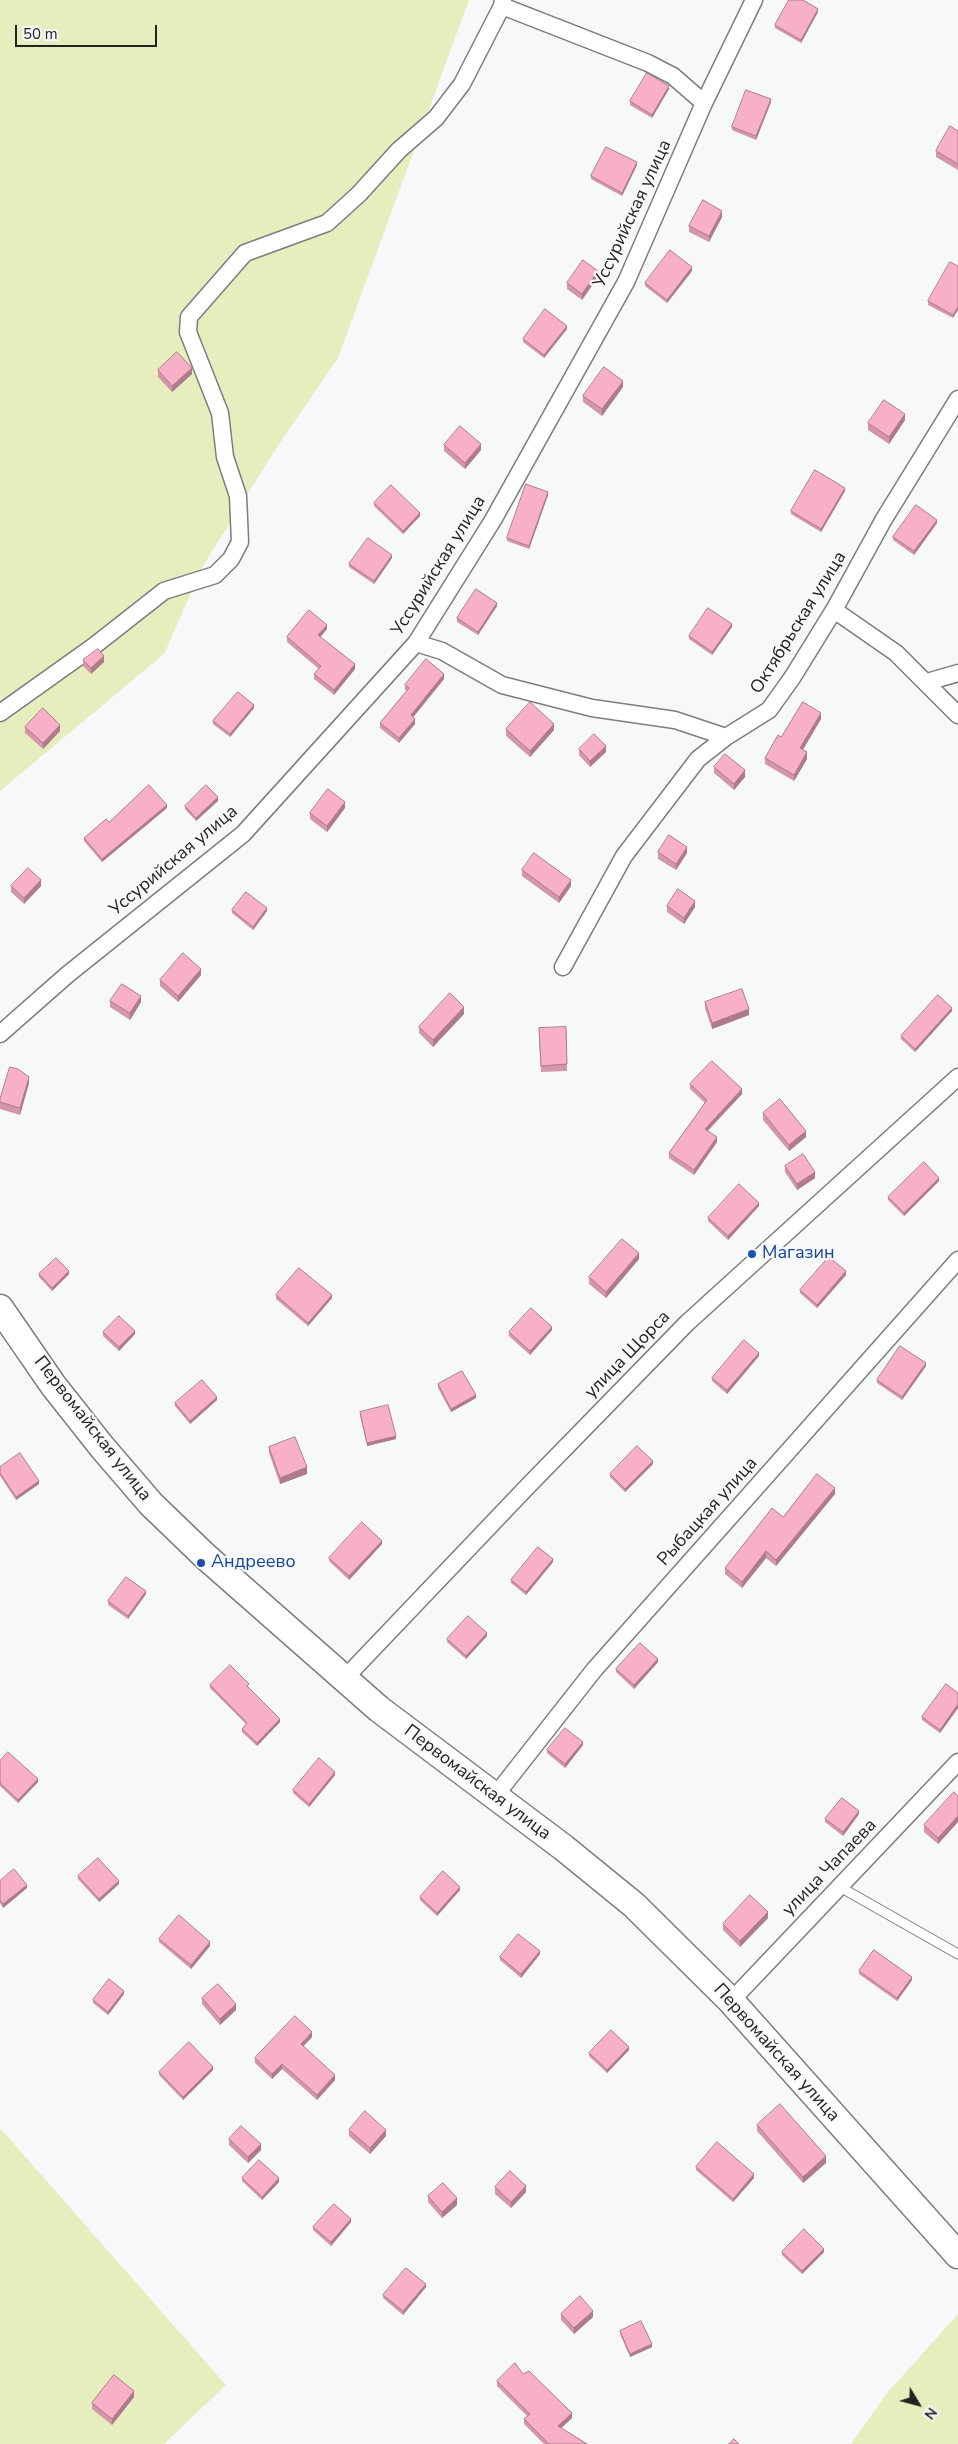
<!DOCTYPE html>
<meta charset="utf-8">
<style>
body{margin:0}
#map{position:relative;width:958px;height:2444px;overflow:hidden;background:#f7f8fa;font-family:"Nunito Sans",sans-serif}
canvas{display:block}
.north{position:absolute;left:893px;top:2379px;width:50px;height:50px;-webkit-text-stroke:4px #f7f8fa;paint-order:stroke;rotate:127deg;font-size:14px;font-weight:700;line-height:20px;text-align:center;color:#222223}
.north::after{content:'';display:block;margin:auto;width:18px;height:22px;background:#222223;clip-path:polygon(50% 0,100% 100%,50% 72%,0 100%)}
.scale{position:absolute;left:15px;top:25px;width:142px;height:22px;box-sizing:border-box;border:2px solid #222223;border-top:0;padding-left:6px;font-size:15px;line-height:18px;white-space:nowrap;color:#222223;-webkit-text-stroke:4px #f7f8fa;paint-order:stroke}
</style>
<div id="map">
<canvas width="958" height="2444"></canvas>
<div class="north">N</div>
<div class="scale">50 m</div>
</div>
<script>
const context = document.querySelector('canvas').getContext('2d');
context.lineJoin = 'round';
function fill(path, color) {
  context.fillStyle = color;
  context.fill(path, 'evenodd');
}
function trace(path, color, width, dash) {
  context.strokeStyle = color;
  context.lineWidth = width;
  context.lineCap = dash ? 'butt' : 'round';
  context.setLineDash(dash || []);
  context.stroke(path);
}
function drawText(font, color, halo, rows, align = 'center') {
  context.font = font + ' "Nunito Sans",sans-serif';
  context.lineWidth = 4.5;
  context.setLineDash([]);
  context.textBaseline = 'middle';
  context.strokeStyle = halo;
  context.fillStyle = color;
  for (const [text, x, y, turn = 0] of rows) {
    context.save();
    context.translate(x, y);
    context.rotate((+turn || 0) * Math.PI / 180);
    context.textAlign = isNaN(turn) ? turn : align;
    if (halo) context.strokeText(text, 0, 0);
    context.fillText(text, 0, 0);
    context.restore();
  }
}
const green = new Path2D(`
 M0,0H469L338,358L277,447L203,566L164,654L0,791Z
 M0,2128L226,2385L164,2444H0Z
 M958,2314V2444H851L887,2393Z`);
const service = new Path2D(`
 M840,1887L958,1954`);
const minor = new Path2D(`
 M502,6L648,63L673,76L704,103
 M834,610L896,653L958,715
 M416,643L442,651L502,685L592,708L675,720L726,737
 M927,682L958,673
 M0,713L94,646L164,591L215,575L231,559L240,542L238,496L225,457L220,413L188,332L189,317L245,253L327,223L359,194L399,150L436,118L462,84L502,6L503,0
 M563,967L624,856L682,780L698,759L726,737L769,710L792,678L834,610L884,519L958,399
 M0,1034L67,975L243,834L416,643L493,520L626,282L704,103L754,0
 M344,1679L527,1487L687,1323L958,1077
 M495,1796L594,1670L958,1260
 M731,2001L958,1762`);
const primary = new Path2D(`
 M0,1308L53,1385L102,1447L151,1504L205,1556L379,1709L564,1848L634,1905L731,2001L958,2255`);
const wall = new Path2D(`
 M818,12L801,43L775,28V25Z
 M669,89L652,118L630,105V101Z
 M771,102L756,140L732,130V127Z
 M958,131V170L936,157V151Z
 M637,165L622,196L591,179V176Z
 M722,217L709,242L689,232V226Z
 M958,266L953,318L928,305V301Z
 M692,271L667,303L645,286V283Z
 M598,277L582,300L567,289V283Z
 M567,329L544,358L523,342V339Z
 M158,370L192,374L172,392L158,377Z
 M623,387L602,416L583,402V396Z
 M905,420L889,444L868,430V423Z
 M444,445L481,450L465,469L444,451Z
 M845,491L821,532L791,514V511Z
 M548,495L529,549L507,541V538Z
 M374,503L420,516L403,534L374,506Z
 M937,523L914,555L893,540V537Z
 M392,558L374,584L349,567V564Z
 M497,606L478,635L457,622V618Z
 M732,627L712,655L689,639V636Z
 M327,629L320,637L355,669L334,695L314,679V674L319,669L287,642V637Z
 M83,660L104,662L91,674L83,666Z
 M444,679L413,717L415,724L399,743L380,728V723L407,691L405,690V685Z
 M254,708L230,737L213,724V721Z
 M821,719L803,750L807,759L794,781L765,764V758L781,737Z
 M25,727L60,731L43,749L25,733Z
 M506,729L554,730L530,757L506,736Z
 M579,749L606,752L590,767L579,755Z
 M714,767L745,777L734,790L714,773Z
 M218,801L196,821L185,809V806Z
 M167,808L102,862L84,841V838L109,822Z
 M345,808L327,832L310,819V813Z
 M658,852L687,853L676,870L658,859Z
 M522,870L571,886L559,903L522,876Z
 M11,886H41L24,904L11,892Z
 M667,906L695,907L684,924L667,912Z
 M232,910L267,911L253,930L232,913Z
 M201,975L178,1002L160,986V980Z
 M110,1001L141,1002L130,1020L110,1007Z
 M705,1002L749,1015L712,1029L705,1008Z
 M952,1011L915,1052L901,1039V1036Z
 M464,1014L433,1047L419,1033V1027Z
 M566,1027L567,1071L541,1072L539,1035Z
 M29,1083L20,1115L0,1109V1099Z
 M690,1084L742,1094L708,1131L717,1142L694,1175L669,1158V1153L705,1103L690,1089Z
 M763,1113L806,1137L789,1151L763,1120Z
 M785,1166L815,1178L797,1190L785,1172Z
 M939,1181L904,1216L888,1200V1197Z
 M759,1206L728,1240L708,1221V1218Z
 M639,1259L606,1298L589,1284V1277Z
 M39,1274H69L52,1291L39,1277Z
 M846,1275L817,1308L800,1293V1290Z
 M276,1295L332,1298L308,1326L276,1299Z
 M552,1330L530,1355L509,1336V1332Z
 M103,1332L135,1334L119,1351L103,1336Z
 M759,1356L727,1394L712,1381V1378Z
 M926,1366L902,1400L877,1383V1380Z
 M438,1384L476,1398L451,1412L438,1388Z
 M217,1400L190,1424L175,1406V1403Z
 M360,1412L396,1439L367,1446L360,1415Z
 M269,1447L307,1474L280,1484L269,1453Z
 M653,1464L625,1492L610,1477V1474Z
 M0,1467L39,1484L16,1500L0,1476Z
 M835,1494L776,1566L766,1558L742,1588L725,1574V1568L783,1517Z
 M382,1544L349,1580L329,1561V1558Z
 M553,1562L526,1595L511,1583V1580Z
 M146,1594L128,1619L108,1605V1601Z
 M487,1636L466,1659L447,1642V1639Z
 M658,1662L634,1689L616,1672V1669Z
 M210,1685L249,1687L248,1688L280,1722L257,1746L242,1732V1729L246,1724L210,1688Z
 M958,1693V1708L940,1733L922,1720V1717Z
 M583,1745L565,1768L547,1753V1750Z
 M0,1761L38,1782L18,1803L0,1786Z
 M335,1775L309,1807L293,1793V1790Z
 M958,1796V1822L938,1844L924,1832V1825Z
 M859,1814L843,1836L825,1822V1819Z
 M78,1876L119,1884L99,1902L78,1879Z
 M0,1881L27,1888L3,1908L0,1903Z
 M460,1890L437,1916L420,1900V1897Z
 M768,1918L740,1947L723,1930V1924Z
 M159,1939L210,1946L191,1969L159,1942Z
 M540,1954L521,1978L500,1960V1957Z
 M859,1971L912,1980L897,2001L859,1974Z
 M124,1994L108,2015L93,2003V2000Z
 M202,1998L236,2010L220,2025L202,2004Z
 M312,2037L303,2046L335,2080L317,2100L282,2069L272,2079L255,2063V2058Z
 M629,2050L607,2073L589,2056V2053Z
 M213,2070L183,2100L159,2075V2072Z
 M757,2125L826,2163L803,2183L757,2131Z
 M349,2130L386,2136L370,2154L349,2136Z
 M229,2139L261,2150L248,2163L229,2145Z
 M696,2167L754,2178L733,2202L696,2170Z
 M242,2178L279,2182L262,2200L242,2181Z
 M495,2187L526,2192L511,2208L495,2194Z
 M428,2196L457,2205L442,2218L428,2202Z
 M351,2222L331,2246L313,2230V2227Z
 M782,2252H824L802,2274L782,2255Z
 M426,2287L403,2315L383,2298V2295Z
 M561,2314L593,2317L574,2334L561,2320Z
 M620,2331L652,2347L630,2357L620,2334Z
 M523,2374L572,2418L561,2428L587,2444H544L524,2424V2419L527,2416L497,2386V2381Z
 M134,2397L112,2425L92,2409V2403Z`);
const shadedWall = new Path2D(`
 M818,9V12L801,43V40Z
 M669,86V89L652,118V115Z
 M771,99V102L756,140V136Z
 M637,162V165L622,196V193Z
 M722,211V217L709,242V236Z
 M692,267V271L667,303V300Z
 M598,271V277L582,300V294Z
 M958,307V310L953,318V315Z
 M567,326V329L544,358V355Z
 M192,368V374L172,392V386Z
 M623,381V387L602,416V409Z
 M905,414V420L889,444V437Z
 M481,444V450L465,469V463Z
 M845,488V491L821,532V529Z
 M548,492V495L529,549V546Z
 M420,513V516L403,534V531Z
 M937,520V523L914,555V551Z
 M392,555V558L374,584V581Z
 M497,603V606L478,635V632Z
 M732,624V627L712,655V652Z
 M327,625V629L318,640V635Z
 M104,656V662L91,674V668Z
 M355,664V669L334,695V690Z
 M444,674V679L411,720V715Z
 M254,705V708L230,737V734Z
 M821,713V719L800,754V748Z
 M415,719V724L399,743V738Z
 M554,724V730L530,757V751Z
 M60,725V731L43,749V743Z
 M606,746V752L590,767V761Z
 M807,752V759L794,781V775Z
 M745,770V777L734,790V784Z
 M218,797V801L196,821V818Z
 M345,802V808L327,832V826Z
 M167,805V808L102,862V859Z
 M687,847V853L676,870V864Z
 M41,880V886L24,904V898Z
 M571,880V886L559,903V897Z
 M695,901V907L684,924V918Z
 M267,908V911L253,930V927Z
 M201,969V975L178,1002V996Z
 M141,996V1002L130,1020V1013Z
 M464,1007V1014L433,1047V1040Z
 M952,1008V1011L915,1052V1049Z
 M749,1009V1015L712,1029V1023Z
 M29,1077V1083L20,1115V1108Z
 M742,1089V1094L705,1133V1129Z
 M806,1131V1137L789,1151V1145Z
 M717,1137V1142L694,1175V1170Z
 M815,1172V1178L797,1190V1184Z
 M939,1178V1181L904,1216V1213Z
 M759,1203V1206L728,1240V1236Z
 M639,1253V1259L606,1298V1292Z
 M69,1271V1274L52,1291V1288Z
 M846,1271V1275L817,1308V1305Z
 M332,1295V1298L308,1326V1323Z
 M552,1327V1330L530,1355V1351Z
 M135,1331V1334L119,1351V1347Z
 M759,1353V1356L727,1394V1390Z
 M926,1363V1366L902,1400V1397Z
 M476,1395V1398L451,1412V1409Z
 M217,1397V1400L190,1424V1421Z
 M396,1436V1439L367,1446V1443Z
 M653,1461V1464L625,1492V1489Z
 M307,1467V1474L280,1484V1478Z
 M39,1481V1484L16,1500V1497Z
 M835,1488V1494L776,1566V1560Z
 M382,1541V1544L349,1580V1576Z
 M766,1551V1558L742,1588V1582Z
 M553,1559V1562L526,1595V1592Z
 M146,1591V1594L128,1619V1616Z
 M487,1633V1636L466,1659V1656Z
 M658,1659V1662L634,1689V1685Z
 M958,1704V1708L940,1733V1730Z
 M280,1719V1722L257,1746V1743Z
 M583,1742V1745L565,1768V1764Z
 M335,1772V1775L309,1807V1804Z
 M38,1779V1782L18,1803V1800Z
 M859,1811V1814L843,1836V1832Z
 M958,1816V1822L938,1844V1838Z
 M119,1881V1884L99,1902V1899Z
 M27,1885V1888L3,1908V1904Z
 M460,1887V1890L437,1916V1913Z
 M768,1912V1918L740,1947V1941Z
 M210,1942V1946L191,1969V1965Z
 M540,1951V1954L521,1978V1974Z
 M912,1977V1980L897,2001V1998Z
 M124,1991V1994L108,2015V2012Z
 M236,2004V2010L220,2025V2019Z
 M312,2032V2037L301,2049V2044Z
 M629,2047V2050L607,2073V2070Z
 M282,2064V2069L272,2079V2074Z
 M213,2067V2070L183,2100V2097Z
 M335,2075V2080L317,2100V2095Z
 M386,2130V2136L370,2154V2148Z
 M261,2144V2150L248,2163V2157Z
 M826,2156V2163L803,2183V2177Z
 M754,2174V2178L733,2202V2199Z
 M279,2178V2182L262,2200V2197Z
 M526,2186V2192L511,2208V2202Z
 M457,2198V2205L442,2218V2212Z
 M351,2219V2222L331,2246V2242Z
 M824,2249V2252L802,2274V2271Z
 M426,2284V2287L403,2315V2311Z
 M593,2311V2317L574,2334V2328Z
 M652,2344V2347L630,2357V2354Z
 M134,2391V2397L112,2425V2419Z
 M572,2413V2418L558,2431V2426Z`);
const building = new Path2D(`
 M789,0H803L818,9L801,40L775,25Z
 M647,73L669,86L652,115L630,101Z
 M746,90L771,99L756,136L732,127Z
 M950,126L958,131V164L936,151Z
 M606,147L637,162L622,193L591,176Z
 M703,200L722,211L709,236L689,226Z
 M670,250L692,267L667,300L645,283Z
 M583,260L598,271L582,294L567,283Z
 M950,262L958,266V307L953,315L928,301Z
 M545,309L567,326L544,355L523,339Z
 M177,352L192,368L172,386L158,370Z
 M604,367L623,381L602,409L583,396Z
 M884,400L905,414L889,437L868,423Z
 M460,426L481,444L465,463L444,445Z
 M815,470L845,488L821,529L791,511Z
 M526,484L548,492L529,546L507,538Z
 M391,485L420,513L403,531L374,503Z
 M916,505L937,520L914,551L893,537Z
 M368,538L392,555L374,581L349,564Z
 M476,589L497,603L478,632L457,618Z
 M708,608L732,624L712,652L689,636Z
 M309,610L327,625L318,635L355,664L334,690L314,674L321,666L287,637Z
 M98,649L104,656L91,668L83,660Z
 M426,659L444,674L411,715L415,719L399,738L380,723L409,688L405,685Z
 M238,692L254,705L230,734L213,721Z
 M530,702L554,724L530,751L506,729Z
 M803,702L821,713L800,748L807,752L794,775L765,758L778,735L781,737Z
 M43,708L60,725L43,743L25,727Z
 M594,734L606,746L590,761L579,749Z
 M725,754L745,770L734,784L714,767Z
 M149,785L167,805L102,859L84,838L106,819L109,822Z
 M206,785L218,797L196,818L185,806Z
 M328,789L345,802L327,826L310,813Z
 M669,835L687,847L676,864L658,852Z
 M534,853L571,880L559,897L522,870Z
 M28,868L41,880L24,898L11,886Z
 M678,889L695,901L684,918L667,906Z
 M246,892L267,908L253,927L232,910Z
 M183,953L201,969L178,996L160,980Z
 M122,984L141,996L130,1013L110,1001Z
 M742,989L749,1009L712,1023L705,1002Z
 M450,993L464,1007L433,1040L419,1027Z
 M938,995L952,1008L915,1049L901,1036Z
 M566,1027L567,1064L541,1066L539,1028Z
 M712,1061L742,1089L705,1129L717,1137L694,1170L669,1153L707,1100L690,1084Z
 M10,1067L18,1069L29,1077L20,1108L0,1102V1099Z
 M780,1099L806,1131L789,1145L763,1113Z
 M803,1154L815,1172L797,1184L785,1166Z
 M924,1162L939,1178L904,1213L888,1197Z
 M739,1184L759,1203L728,1236L708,1218Z
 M622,1239L639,1253L606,1292L589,1277Z
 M829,1257L846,1271L817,1305L800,1290Z
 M56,1258L69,1271L52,1288L39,1274Z
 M299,1268L332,1295L308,1323L276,1295Z
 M531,1308L552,1327L530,1351L509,1332Z
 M119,1316L135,1331L119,1347L103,1332Z
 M744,1340L759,1353L727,1390L712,1378Z
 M900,1346L926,1363L902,1397L877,1380Z
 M462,1371L476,1395L451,1409L438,1384Z
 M202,1380L217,1397L190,1421L175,1403Z
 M388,1405L396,1436L367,1443L360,1412Z
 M295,1437L307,1467L280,1478L269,1447Z
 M637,1446L653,1461L625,1489L610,1474Z
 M20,1453L39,1481L16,1497L0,1473V1467Z
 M817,1474L835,1488L776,1560L766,1551L742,1582L725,1568L772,1508L783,1517Z
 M362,1522L382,1541L349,1576L329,1558Z
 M538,1547L553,1559L526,1592L511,1580Z
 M126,1577L146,1591L128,1616L108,1601Z
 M468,1616L487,1633L466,1656L447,1639Z
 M640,1643L658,1659L634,1685L616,1669Z
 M230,1665L249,1684L247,1686L280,1719L257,1743L242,1729L247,1723L210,1685Z
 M946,1684L958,1693V1704L940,1730L922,1717Z
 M565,1728L583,1742L565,1764L547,1750Z
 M8,1752L38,1779L18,1800L0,1783V1761Z
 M319,1758L335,1772L309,1804L293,1790Z
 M954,1792L958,1796V1816L938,1838L924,1825Z
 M842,1798L859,1811L843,1832L825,1819Z
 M98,1858L119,1881L99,1899L78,1876Z
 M14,1869L27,1885L3,1904L0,1900V1881Z
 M443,1871L460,1887L437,1913L420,1897Z
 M750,1895L768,1912L740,1941L723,1924Z
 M179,1915L210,1942L191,1965L159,1939Z
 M518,1934L540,1951L521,1974L500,1957Z
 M874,1950L912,1977L897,1998L859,1971Z
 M109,1979L124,1991L108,2012L93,2000Z
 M218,1984L236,2004L220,2019L202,1998Z
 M295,2016L312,2032L301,2044L335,2075L317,2095L282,2064L272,2074L255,2058Z
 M611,2030L629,2047L607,2070L589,2053Z
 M189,2042L213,2067L183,2097L159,2072Z
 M780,2104L826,2156L803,2177L757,2125Z
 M365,2111L386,2130L370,2148L349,2130Z
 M241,2126L261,2144L248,2157L229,2139Z
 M717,2142L754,2174L733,2199L696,2167Z
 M259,2160L279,2178L262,2197L242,2178Z
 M510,2171L526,2186L511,2202L495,2187Z
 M443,2183L457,2198L442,2212L428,2196Z
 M334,2204L351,2219L331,2242L313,2227Z
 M804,2229L824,2249L802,2271L782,2252Z
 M406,2268L426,2284L403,2311L383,2295Z
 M580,2296L593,2311L574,2328L561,2314Z
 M641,2321L652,2344L630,2354L620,2331Z
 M515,2363L523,2374L529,2371L572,2413L558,2426L587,2444H549L524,2419L530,2414L497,2381Z
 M114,2375L134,2391L112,2419L92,2403Z
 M734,2439L739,2444H729Z`);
const markers = [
 [752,1254,5,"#1a4fb4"],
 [201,1563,5,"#1a4fb4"]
];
const streetNames = [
 ["Уссурийская улица",633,214,-65],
 ["Уссурийская улица",439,566,-58],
 ["Октябрьская улица",799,623,-58],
 ["Уссурийская улица",174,861,-40],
 ["улица Щорса",628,1355,-46],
 ["Первомайская улица",92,1429,52],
 ["Рыбацкая улица",708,1512,-48],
 ["Первомайская улица",477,1783,37],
 ["улица Чапаева",830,1868,-46],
 ["Первомайская улица",776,2053,48]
];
const transitNames = [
 ["Магазин",762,1254],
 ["Андреево",211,1563]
];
fill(green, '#e6eebd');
trace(service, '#7c7d80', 11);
trace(minor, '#7c7d80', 19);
trace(primary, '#7c7d80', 29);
trace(service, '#fff', 9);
trace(minor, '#fff', 16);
trace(primary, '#fff', 26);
fill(wall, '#d497a9');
fill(shadedWall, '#ad7b8a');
fill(building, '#f7b0c5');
trace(building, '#ad7b8a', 1);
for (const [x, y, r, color] of markers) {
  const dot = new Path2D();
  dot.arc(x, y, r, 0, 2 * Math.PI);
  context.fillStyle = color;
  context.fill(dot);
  trace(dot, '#f7f8fa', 2);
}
drawText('18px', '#222223', '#f7f8fa', streetNames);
drawText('18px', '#164399', '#f7f8fa', transitNames, 'left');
</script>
